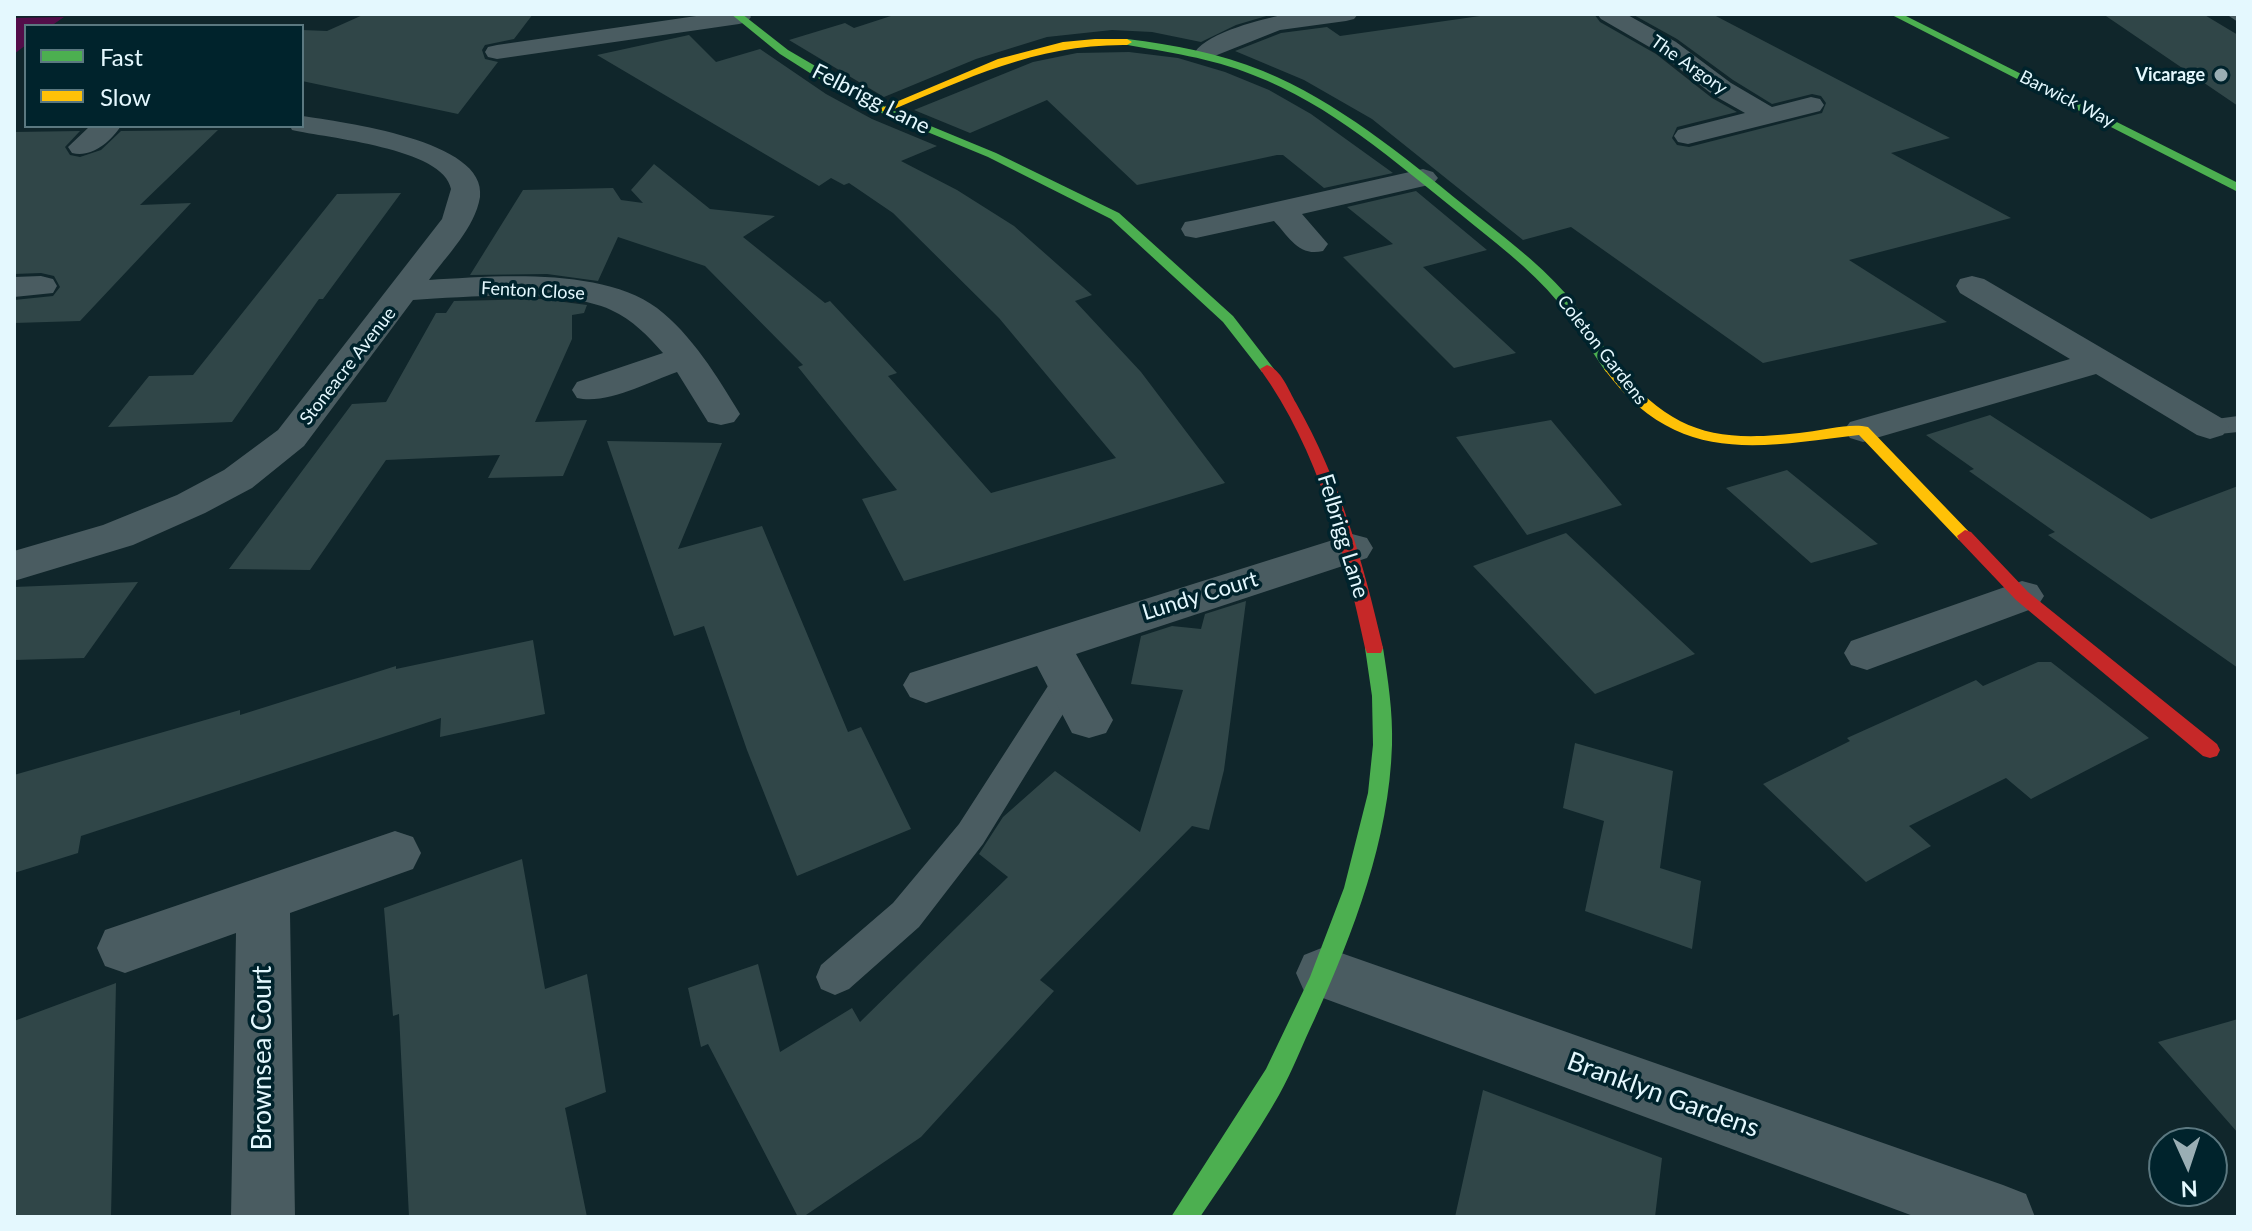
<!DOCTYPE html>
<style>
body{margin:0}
#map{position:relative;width:2252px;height:1231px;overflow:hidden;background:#10262b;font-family:Lato,sans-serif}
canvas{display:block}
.frame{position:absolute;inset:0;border:16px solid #e4f8fe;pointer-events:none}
.legend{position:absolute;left:24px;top:24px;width:280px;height:104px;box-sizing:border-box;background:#00232c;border:2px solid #5b7880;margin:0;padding:10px 14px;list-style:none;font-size:24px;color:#e4f8fe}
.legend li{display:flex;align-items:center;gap:16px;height:40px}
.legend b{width:40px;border:2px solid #5b7880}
.north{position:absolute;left:2148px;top:1127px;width:80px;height:80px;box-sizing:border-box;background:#00232c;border:2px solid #5b7880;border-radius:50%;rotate:177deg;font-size:22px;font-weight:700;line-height:32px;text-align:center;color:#e4f8fe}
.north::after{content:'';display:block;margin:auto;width:28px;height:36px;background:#9aaeb4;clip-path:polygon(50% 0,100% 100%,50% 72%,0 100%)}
</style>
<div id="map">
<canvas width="2252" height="1231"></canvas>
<div class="frame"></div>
<ul class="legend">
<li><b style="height:10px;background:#4caf50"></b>Fast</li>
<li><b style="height:10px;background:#ffc107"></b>Slow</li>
</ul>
<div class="north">N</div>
</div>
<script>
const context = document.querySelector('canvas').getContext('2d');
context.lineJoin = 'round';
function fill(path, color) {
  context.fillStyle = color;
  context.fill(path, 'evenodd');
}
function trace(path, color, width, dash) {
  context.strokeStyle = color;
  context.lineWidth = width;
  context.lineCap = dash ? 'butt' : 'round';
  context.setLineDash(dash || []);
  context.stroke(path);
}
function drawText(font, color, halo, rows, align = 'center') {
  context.font = font + ' Lato,sans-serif';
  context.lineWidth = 7;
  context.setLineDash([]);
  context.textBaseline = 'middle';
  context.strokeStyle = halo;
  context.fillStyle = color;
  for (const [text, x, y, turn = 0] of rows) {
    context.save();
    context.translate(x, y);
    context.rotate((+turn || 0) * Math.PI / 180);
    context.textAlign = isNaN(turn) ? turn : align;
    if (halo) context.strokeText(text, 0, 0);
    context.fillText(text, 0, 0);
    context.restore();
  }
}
const green = new Path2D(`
 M64,17L51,26H26V45L14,54V18Z`);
const building = new Path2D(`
 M365,14H533L514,39L485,45L482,50L485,59L498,62L458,114L302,81V30L327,31Z
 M897,14H1273L1236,25L1201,42L1152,32L1112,30L1047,37L976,59L884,97L789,40L845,23L854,28Z
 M1494,14H1594L1600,22L1656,54L1712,98L1737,112L1677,127L1672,138L1677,145L1689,147L1822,113L1826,103L1821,96L1812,94L1772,104L1733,80L1677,39L1632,14H1712L1950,138L1891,153L2011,218L1849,260L1947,322L1763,363L1571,227L1523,240L1372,119L1304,80L1235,51L1281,33L1327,27L1340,36Z
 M2103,14H2203L2238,35V106Z
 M689,35L716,62L760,49L826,94L872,119L937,146L901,161L957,190L1014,226L1092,295L1075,301L1141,372L1225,483L904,581L862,499L897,490L798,367L803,365L705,266L618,237L598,281L547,274L470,275L523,190L613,188L621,200L643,203L631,190L654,164L710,209L775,216L743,237L825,303L830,301L897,373L888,376L991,493L1116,458L999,318L893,213L849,183L844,185L831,178L819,186L597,55Z
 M1129,52L1178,58L1225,72L1269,90L1311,114L1393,173L1324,188L1283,155H1277L1137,185L1047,100L970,133L914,110L1033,62L1077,53Z
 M218,130L140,205L191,203L80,321L14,323V300L53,296L60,287L54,276L41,273L14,274V132L80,131L65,147L70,155L80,157L101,150L121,131Z
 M1416,191L1487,250L1423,267L1516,353L1454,368L1343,257L1393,244L1347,207Z
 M401,193L323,299H319L232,422L108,427L149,376L193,375L337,194Z
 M541,299L587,305L584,313L572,315V339L535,422L587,420L563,476L488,478L500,455L386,460L310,570L229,569L352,404L386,402L436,313H446L454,301Z
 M1990,415L2151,519L2238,486V668L2048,535L2055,532L1969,471L1974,469L1926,435Z
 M1551,420L1622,505L1527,535L1456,437Z
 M607,441L722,443L678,549L762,526L848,732L861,727L911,829L797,876L747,750L704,626L674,636Z
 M1787,470L1878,544L1811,563L1726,488Z
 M1566,533L1695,654L1595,694L1473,566Z
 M138,582L84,658L14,660V587Z
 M1246,601L1224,770L1209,830L1192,826L1040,980L1054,991L921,1137L803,1217H798L708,1044L701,1047L688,988L758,964L780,1052L852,1008L860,1022L1008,877L979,854L1003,817L1055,771L1140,832L1183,690L1131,684L1141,636L1172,626L1201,629L1205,614Z
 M533,640L545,714L440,737L441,718L81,836L78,853L14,873V775L240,710V715L396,666V669Z
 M2038,662H2051L2149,738L2031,799L2006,778L1909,826L1931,846L1866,882L1763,784L1850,741L1847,738L1976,680L1983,686Z
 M1575,743L1673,771L1660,868L1701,881L1692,949L1585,911L1604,821L1563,808Z
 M522,859L545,989L587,974L606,1092L565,1108L587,1217H409L399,1014L393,1016L384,908Z
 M116,983L111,1217H14V1021Z
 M2238,1019V1133L2158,1042Z
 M1483,1090L1662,1158L1655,1217H1455Z`);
const lane = new Path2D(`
 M2226,14H2238V22Z
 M2238,416V432L2210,435L2201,433L2197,427L2201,421Z
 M1068,668L1079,672L1084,680L983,844L919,927L849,989L835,995L821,989L816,977L821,965L893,903L959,824L1057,672Z`);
const street = new Path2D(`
 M710,14H749L751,17L747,22L739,24L497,59L488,57L485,52L488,47L497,45Z
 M1287,14H1358L1354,19L1346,21L1280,30L1207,59L1198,57L1195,52C1209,32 1262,19 1287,14Z
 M1597,14H1626L1676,42L1731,83L1772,107L1811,97L1820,99L1824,105L1820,111L1688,144L1678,142L1674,136L1678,130L1745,113L1713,95L1658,52L1601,19Z
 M302,116C341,122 488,140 480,197C475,228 447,255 429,280C494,276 602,267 657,308C692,335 717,376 740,414L734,422L721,425L708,422L677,372C648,382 607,405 577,398L572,390L577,382L663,353C648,336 633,320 611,310C563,288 467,297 413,300L304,446L252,488L205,513L133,545L14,581V551L103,525L177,495L224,470L278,430L442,219L451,189C444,148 326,138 292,130L290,126H302Z
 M90,126H121C110,142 92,158 72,153L68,147Z
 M1423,169L1433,172L1438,178L1433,184L1302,214L1328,244L1323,251C1299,257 1289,237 1274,221L1196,238L1185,236L1181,229L1185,222L1196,220Z
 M41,276L53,279L57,286L53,293L14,297V277Z
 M1972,276L1984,279L2223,419L2229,427L2223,435L2210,439L2197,435L2096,374L1876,438L1863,442L1850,438L1844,430L1850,422L2070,359L1960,293L1956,286L1960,279Z
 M1352,534L1367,538L1373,548L1367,558L1076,654L1113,720L1106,733L1089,738L1072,733L1037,666L926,703L910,697L903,685L910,673Z
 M2022,581L2037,585L2044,596L2037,607L1867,670L1851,665L1844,653L1851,641Z
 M395,831L413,837L421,853L413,869L290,913L295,1217H231L236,933L125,973L105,966L97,948L105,930Z
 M1324,947L2003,1185L2026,1194L2035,1217H1916L1304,991L1296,973L1304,955Z`);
const fast = new Path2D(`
 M731,14H742L788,50L887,108L996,153L1119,213L1233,316L1274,369L1272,372H1262L1223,322L1111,219L988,157L879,112L832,87L780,54Z
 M1890,14H1902L2238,183V192Z
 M1127,39C1174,45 1219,53 1263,71C1338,102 1402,155 1465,206C1500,234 1537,261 1566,294C1586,317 1602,344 1618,369L1616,372H1606C1590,349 1576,324 1558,302C1530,268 1493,241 1459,213C1395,162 1330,104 1253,75C1208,57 1170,53 1123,44V40Z
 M1374,641L1381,643L1383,648C1388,680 1393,712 1392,745C1389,840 1354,931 1315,1018C1303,1043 1293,1070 1279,1095C1255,1137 1227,1177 1200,1217H1171L1266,1069L1310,977L1344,888L1368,793L1373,745L1372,696L1365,648L1367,643Z`);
const slow = new Path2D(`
 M1095,39H1127L1132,42L1127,45C1037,44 968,78 887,112L877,110L998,59L1063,42Z
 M1611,365L1616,366C1676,436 1718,443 1807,432C1826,430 1850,423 1868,427L1973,536L1971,540H1959L1859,435C1753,448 1676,465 1604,369Z`);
const jam = new Path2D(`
 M1267,365C1281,369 1289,391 1296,403C1340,481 1363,561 1383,648L1381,653H1367L1365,648C1344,550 1319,451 1260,369Z
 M1965,530L1971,532L2028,592L2217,744L2220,750L2217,756L2210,758L2203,756L2016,600L1959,540L1957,536Z`);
const markers = [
 [2221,75,8,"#9aaeb4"]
];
const farStreetnames = [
 ["The Argory",1689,65,35],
 ["Barwick Way",2067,99,27],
 ["Fenton Close",533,291,3],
 ["Coleton Gardens",1602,350,52],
 ["Stoneacre Avenue",348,366,-52]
];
const farPoinames = [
 ["Vicarage",2205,75]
];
const streetNames = [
 ["Felbrigg Lane",871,99,27],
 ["Felbrigg Lane",1343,536,73],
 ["Lundy Court",1200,596,-17]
];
const nearStreetnames = [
 ["Brownsea Court",263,1058,-90],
 ["Branklyn Gardens",1663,1095,20]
];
fill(green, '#530d49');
fill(building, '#304648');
fill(lane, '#4a5c61');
fill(street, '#4a5c61');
fill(fast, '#4caf50');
fill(slow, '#ffc107');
fill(jam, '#c62828');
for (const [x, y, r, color] of markers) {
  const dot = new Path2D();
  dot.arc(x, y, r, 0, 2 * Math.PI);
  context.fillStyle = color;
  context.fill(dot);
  trace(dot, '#00232c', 3);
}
drawText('18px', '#e4f8fe', '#00232c', farStreetnames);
drawText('bold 18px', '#e4f8fe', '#00232c', farPoinames, 'right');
drawText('22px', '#e4f8fe', '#00232c', streetNames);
drawText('26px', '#e4f8fe', '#00232c', nearStreetnames);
</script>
